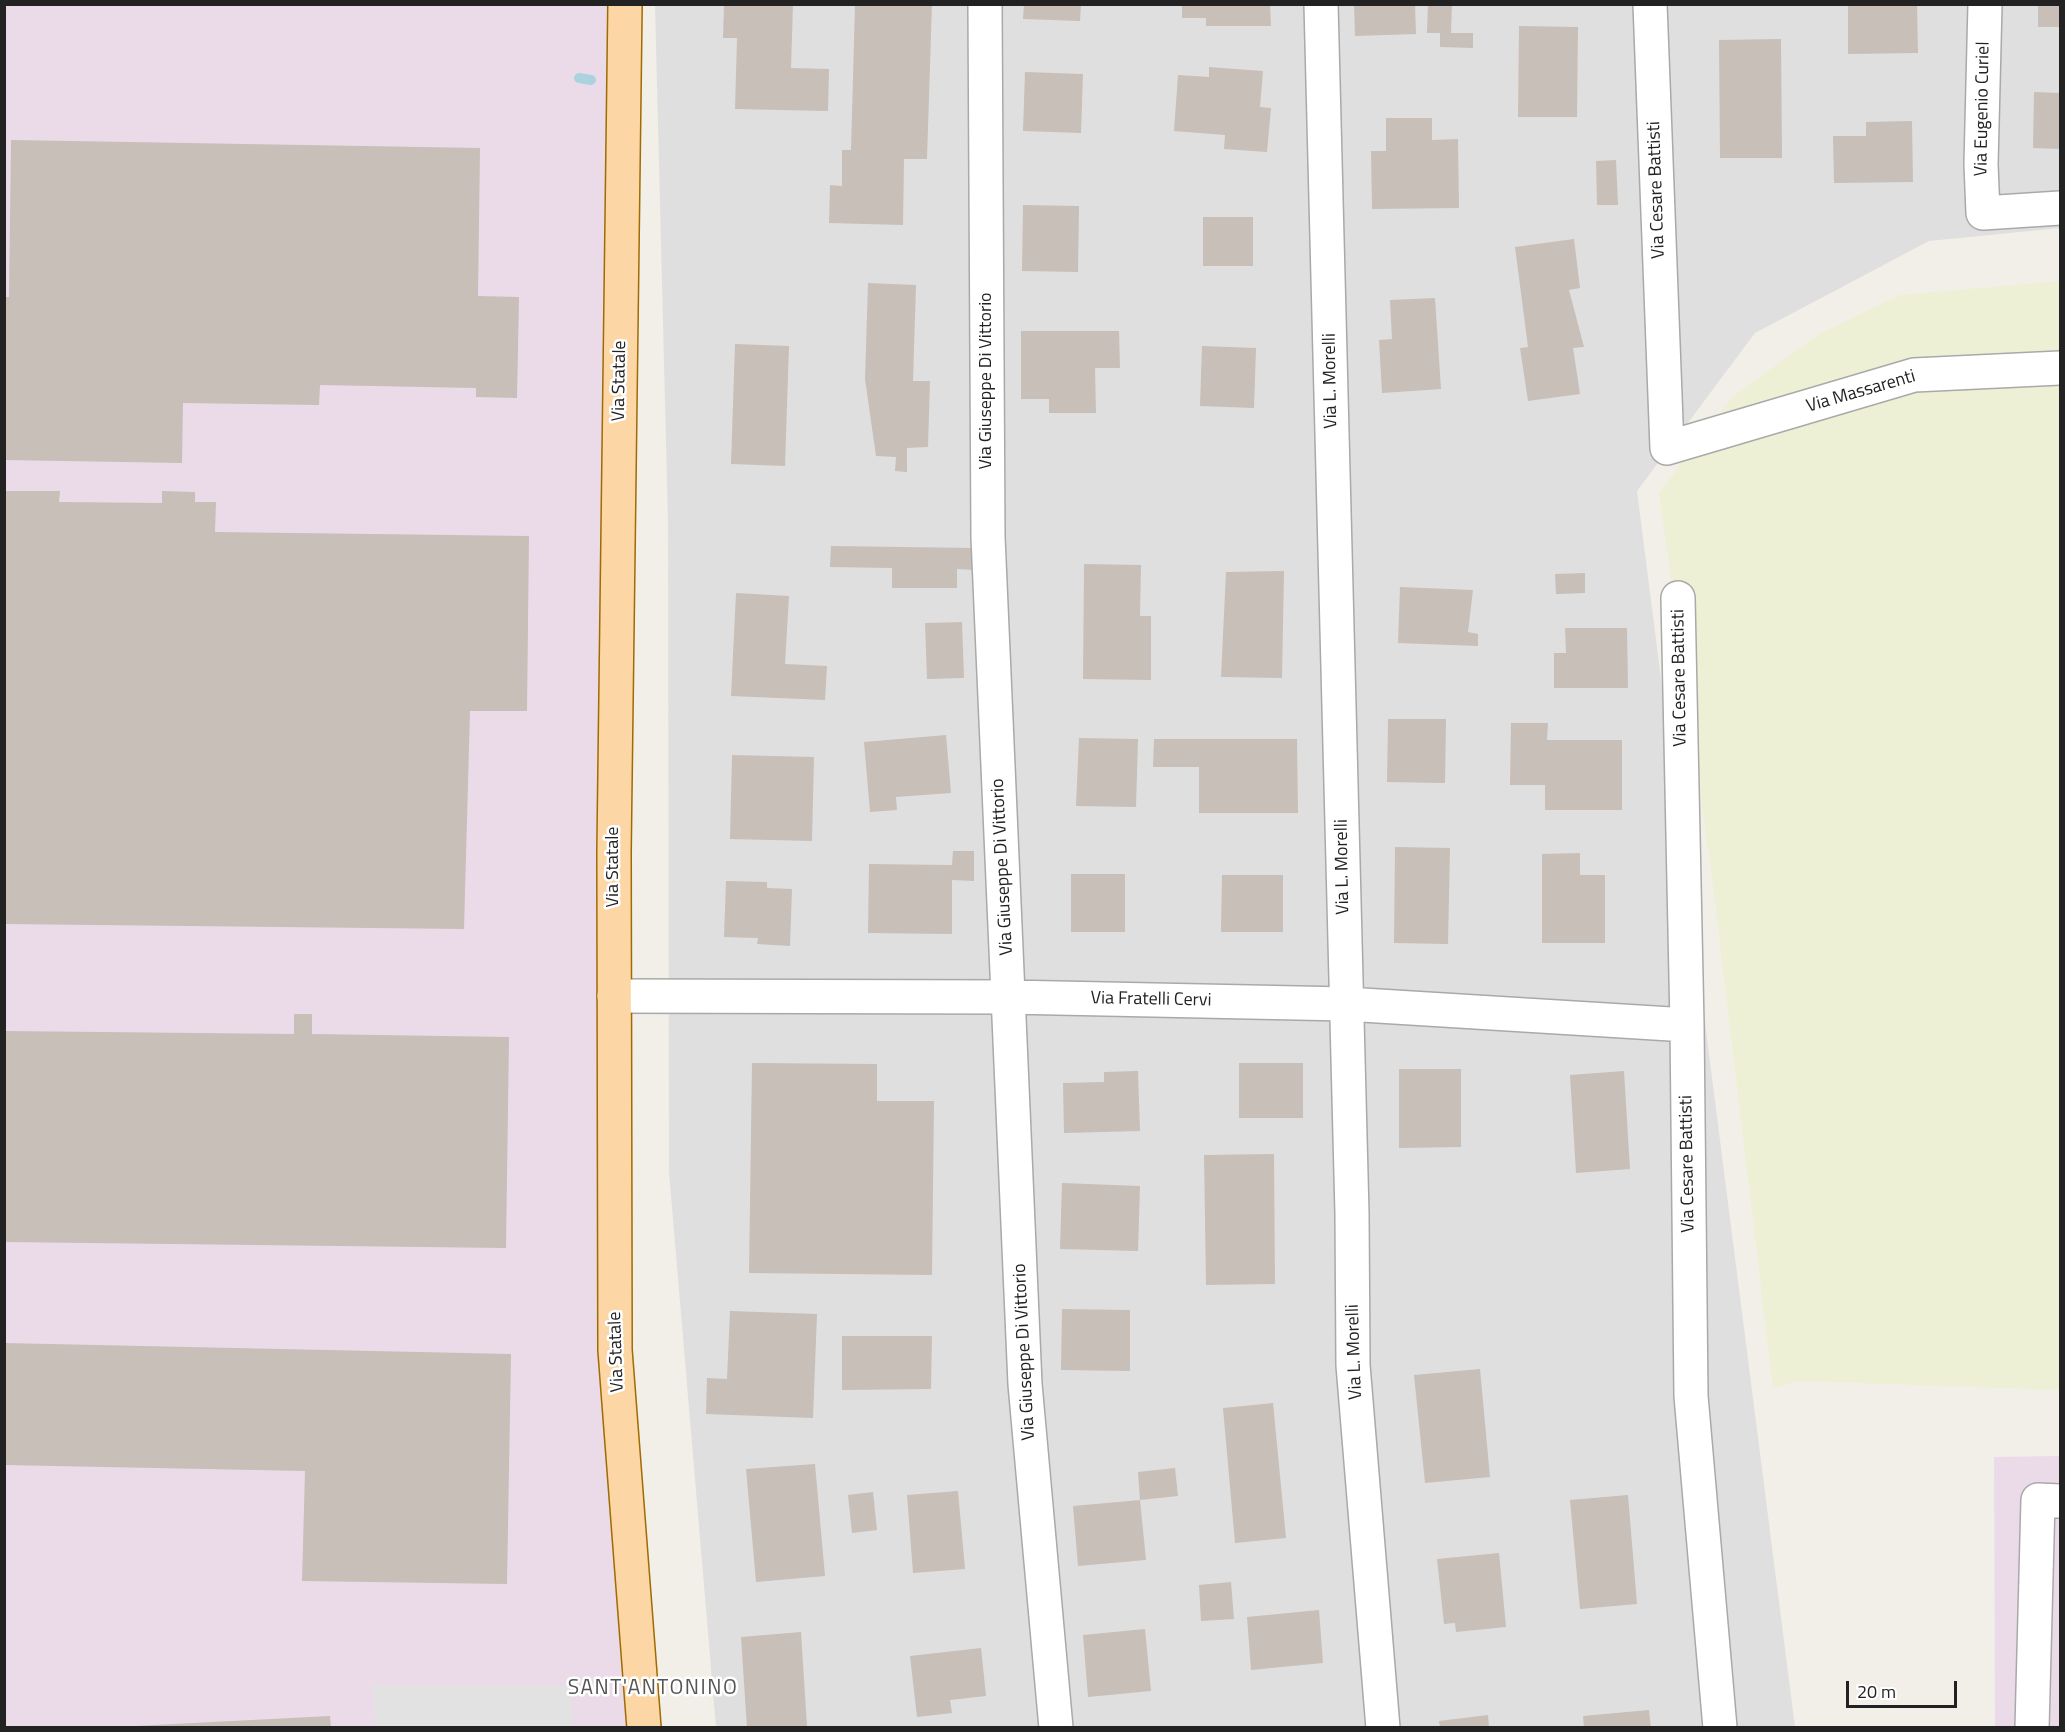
<!DOCTYPE html>
<style>
body{margin:0}
#map{position:relative;width:2065px;height:1732px;overflow:hidden;background:#f2efe9;font-family:"Titillium Web",sans-serif}
canvas{display:block}
.frame{position:absolute;inset:0;border:6px solid #222;pointer-events:none}
.scale{position:absolute;left:1846px;top:1681px;width:111px;height:27px;box-sizing:border-box;border:3px solid #222;border-top:0;padding-left:8px;font-size:18px;line-height:21px;white-space:nowrap;color:#222;-webkit-text-stroke:4px #fff;paint-order:stroke}
</style>
<div id="map">
<canvas width="2065" height="1732"></canvas>
<div class="frame"></div>
<div class="scale">20 m</div>
</div>
<script>
const context = document.querySelector('canvas').getContext('2d');
context.lineJoin = 'round';
function fill(path, color) {
  context.fillStyle = color;
  context.fill(path, 'evenodd');
}
function trace(path, color, width, dash) {
  context.strokeStyle = color;
  context.lineWidth = width;
  context.lineCap = dash ? 'butt' : 'round';
  context.setLineDash(dash || []);
  context.stroke(path);
}
function drawText(font, color, halo, rows, align = 'center') {
  context.font = font + ' "Titillium Web",sans-serif';
  context.lineWidth = 5;
  context.setLineDash([]);
  context.textBaseline = 'middle';
  context.strokeStyle = halo;
  context.fillStyle = color;
  for (const [text, x, y, turn = 0] of rows) {
    context.save();
    context.translate(x, y);
    context.rotate((+turn || 0) * Math.PI / 180);
    context.textAlign = isNaN(turn) ? turn : align;
    if (halo) context.strokeText(text, 0, 0);
    context.fillText(text, 0, 0);
    context.restore();
  }
}
const residential = new Path2D(`
 M655,5H2060V228L1929,241L1755,333L1637,491L1795,1727H716L669,1172L668,521Z`);
const industrial = new Path2D(`
 M5,5H619L632,1727L5,1728Z
 M2060,1456V1727H1995L1994,1457Z`);
const farmland = new Path2D(`
 M2060,281V1390L1796,1381L1773,1389L1712,878L1659,493L1732,397L1819,334L1900,295Z`);
const parking = new Path2D(`
 M372,1685H570L574,1727H376Z`);
const stream = new Path2D(`
 M579,78L591,80`);
const building = new Path2D(`
 M724,4H793L791,68L829,69L828,111L735,109L737,38H723Z
 M855,4H932L927,159H904L903,225L829,223L830,185L842,186V150H851Z
 M1024,4H1081L1080,21L1023,19Z
 M1182,4H1270L1271,26H1206V18H1182Z
 M1354,4H1415L1416,34L1355,36Z
 M1428,4H1452L1451,33H1473V48L1440,47V33H1427Z
 M1848,4H1917L1918,53L1848,54Z
 M2038,4H2060V27H2038Z
 M1519,26L1578,27L1577,117H1518Z
 M1781,39L1782,158H1720L1719,40Z
 M1209,67L1263,71L1260,107L1271,108L1267,152L1224,149L1225,135L1174,131L1178,75L1209,77Z
 M1025,72L1083,74L1081,133L1023,131Z
 M2034,92L2060,93V149L2033,148Z
 M1386,118H1432V140L1458,139L1459,208L1372,209L1371,151H1386Z
 M1912,121L1913,182L1834,183L1833,136H1866V122Z
 M11,140L480,148L478,296L519,297L517,398L476,397V388L320,385L319,405L183,403L182,463L4,460V297H9Z
 M1616,160L1618,205H1597L1596,161Z
 M1023,205L1079,206L1078,272L1022,271Z
 M1203,217H1253V266H1203Z
 M1574,239L1580,288L1569,290L1584,347L1573,348L1580,394L1528,401L1520,348L1528,347L1515,247Z
 M868,283L916,285L913,381H930L928,447L907,448V472L895,471L896,457L876,456L865,379Z
 M1435,298L1441,389L1382,393L1379,340L1392,339L1390,300Z
 M1021,331H1119L1120,368H1095L1096,413H1049V399H1021Z
 M735,344L789,346L785,466L731,464Z
 M1202,346L1256,348L1254,408L1200,406Z
 M4,491H60L59,502L162,503V491L195,492V502H216L215,532L529,536L527,711H470L464,929L4,924Z
 M831,546L974,548L973,570L957,569V588H892V568L830,567Z
 M1084,564L1141,565L1140,616H1151V680L1083,679Z
 M1284,571L1282,678L1221,677L1226,572Z
 M1585,573V593L1556,594L1555,574Z
 M1400,587L1473,590L1468,632L1478,634V646L1398,643Z
 M736,593L789,596L785,664L827,666L825,700L731,696Z
 M962,622L964,678L927,679L925,623Z
 M1565,628H1627L1628,688H1554V653H1566Z
 M1388,719H1446L1445,783L1387,782Z
 M1511,723H1548L1547,740H1622V810H1545V785H1510Z
 M946,735L951,793L896,797L897,810L870,812L864,742Z
 M1079,738L1138,739L1136,807L1076,806Z
 M1154,739H1297L1298,813H1199V767H1153Z
 M732,755L814,757L812,841L730,839Z
 M1395,847L1450,848L1448,944L1394,943Z
 M953,851H974V881L952,880V934L868,933L869,864L952,865Z
 M1580,853V875H1605V943H1542V854Z
 M1071,874H1125V932H1071Z
 M1222,875H1283V932H1221Z
 M726,881L767,882V888L792,889L790,946L757,944L758,938L724,937Z
 M294,1014H312V1034L509,1037L506,1248L4,1242V1031L294,1034Z
 M752,1063L877,1064V1101H934L932,1275L749,1273Z
 M1239,1063H1303V1118H1239Z
 M1399,1069H1461V1147L1399,1148Z
 M1138,1071L1140,1131L1064,1133L1063,1083L1104,1082V1072Z
 M1624,1071L1630,1169L1576,1173L1570,1075Z
 M1274,1154L1275,1284L1206,1285L1204,1155Z
 M1062,1183L1140,1186L1138,1251L1060,1249Z
 M1062,1309L1130,1310V1371L1061,1370Z
 M730,1311L817,1314L813,1418L706,1414L707,1378L727,1379Z
 M842,1336H932L931,1389L842,1390Z
 M4,1343L511,1354L507,1584L302,1581L305,1471L4,1465Z
 M1480,1369L1490,1477L1425,1483L1414,1375Z
 M1273,1403L1286,1538L1235,1543L1223,1408Z
 M815,1464L825,1576L756,1582L746,1469Z
 M1175,1468L1178,1496L1140,1500L1146,1560L1078,1566L1073,1506L1140,1500L1138,1472Z
 M958,1491L965,1569L913,1573L907,1495Z
 M873,1492L877,1530L852,1533L848,1495Z
 M1628,1495L1637,1604L1580,1609L1570,1500Z
 M1499,1553L1506,1627L1456,1632L1455,1623L1444,1624L1437,1559Z
 M1231,1582L1234,1619L1201,1621L1199,1585Z
 M1319,1610L1323,1663L1251,1670L1247,1617Z
 M1145,1629L1151,1691L1088,1697L1083,1635Z
 M801,1632L807,1727L747,1728L741,1637Z
 M981,1648L986,1696L950,1700L952,1713L917,1717L910,1656Z
 M1649,1710L1651,1728H1584L1583,1716Z
 M1488,1715L1489,1728H1440L1439,1721Z
 M330,1716L331,1728H135V1726Z`);
const minor = new Path2D(`
 M985,4L988,537L1025,1384L1056,1728
 M1321,4L1352,1214L1353,1365L1383,1728
 M1650,4L1667,448L1914,375L2060,368
 M1985,4L1981,164L1983,213L2060,208
 M1678,598L1687,1025L1691,1396L1720,1728
 M614,996L1009,997L1346,1004L1687,1025
 M2032,1728L2038,1500L2060,1501`);
const major = new Path2D(`
 M625,4L614,852L615,1350L644,1728`);
const streetNames = [
 ["Via Eugenio Curiel",1983,109,-89],
 ["Via Cesare Battisti",1657,190,-92],
 ["Via Statale",620,381,-89],
 ["Via Giuseppe Di Vittorio",987,381,-90],
 ["Via L. Morelli",1331,381,-91],
 ["Via Massarenti",1861,392,-16],
 ["Via Cesare Battisti",1680,678,-91],
 ["Via Statale",614,867,-90],
 ["Via Giuseppe Di Vittorio",1003,867,-93],
 ["Via L. Morelli",1343,867,-91],
 ["Via Fratelli Cervi",1151,1000,1],
 ["Via Cesare Battisti",1688,1164,-91],
 ["Via Statale",617,1352,-92],
 ["Via Giuseppe Di Vittorio",1025,1352,-93],
 ["Via L. Morelli",1355,1352,-92]
];
const quarterNames = [
 ["SANT'ANTONINO",653,1689]
];
fill(residential, '#e0dfdf');
fill(industrial, '#ebdbe8');
fill(farmland, '#eef0d5');
fill(parking, '#e2e2e2');
trace(stream, '#aad3df', 10);
fill(building, '#c7bfb8');
trace(minor, '#a9a9a9', 36);
trace(major, '#a06b00', 36);
trace(minor, '#fff', 33);
trace(major, '#fcd6a4', 33);
drawText('18px', '#222', '#fff', streetNames);
context.letterSpacing = '1.5px';
drawText('21px', '#555', '#fff', quarterNames);
context.letterSpacing = '0px';
</script>
